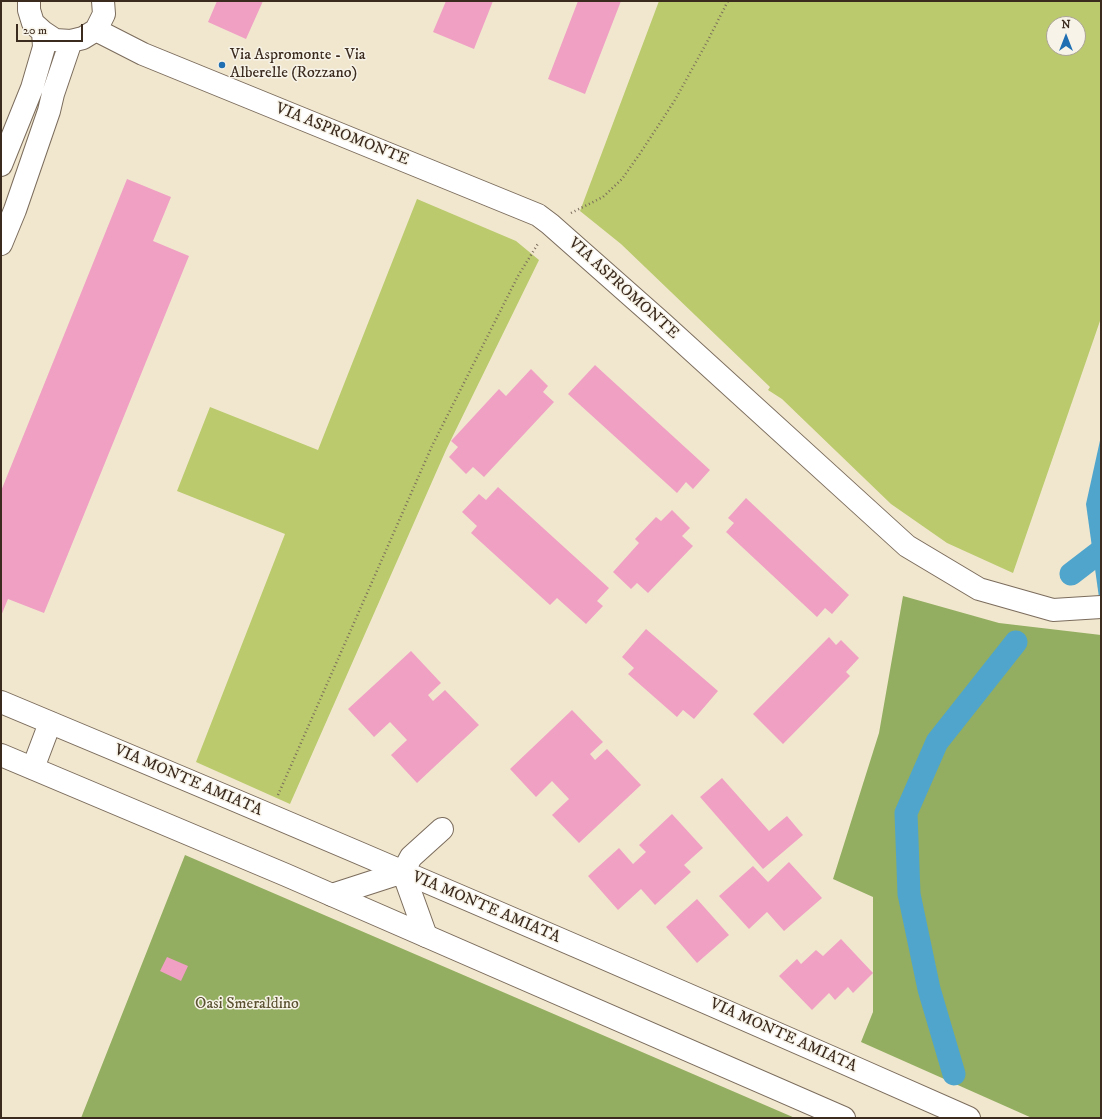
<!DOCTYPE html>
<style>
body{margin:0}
#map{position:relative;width:1102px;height:1119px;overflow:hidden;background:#f1e7cf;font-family:"IM FELL DW Pica",serif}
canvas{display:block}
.frame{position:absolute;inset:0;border:2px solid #3b2a1e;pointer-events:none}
.north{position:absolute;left:1046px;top:16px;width:40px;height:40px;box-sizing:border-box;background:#f7f3e8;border:1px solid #aca397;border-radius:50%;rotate:0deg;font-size:11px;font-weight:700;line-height:16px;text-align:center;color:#3b2a1e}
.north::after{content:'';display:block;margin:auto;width:14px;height:18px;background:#1f6fb2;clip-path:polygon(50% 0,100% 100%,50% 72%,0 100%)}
.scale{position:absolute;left:16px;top:24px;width:67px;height:18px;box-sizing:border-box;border:2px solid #3b2a1e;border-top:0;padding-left:5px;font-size:12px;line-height:14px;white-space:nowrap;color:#3b2a1e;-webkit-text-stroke:3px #f7f3e8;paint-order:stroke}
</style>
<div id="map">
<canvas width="1102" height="1119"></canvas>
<div class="frame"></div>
<div class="north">N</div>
<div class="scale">20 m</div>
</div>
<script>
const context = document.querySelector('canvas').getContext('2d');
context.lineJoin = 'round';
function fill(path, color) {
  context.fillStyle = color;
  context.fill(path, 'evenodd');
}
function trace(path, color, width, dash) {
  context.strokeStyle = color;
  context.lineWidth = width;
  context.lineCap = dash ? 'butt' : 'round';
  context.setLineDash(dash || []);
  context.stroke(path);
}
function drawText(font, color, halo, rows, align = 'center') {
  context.font = font + ' "IM FELL DW Pica",serif';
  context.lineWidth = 3;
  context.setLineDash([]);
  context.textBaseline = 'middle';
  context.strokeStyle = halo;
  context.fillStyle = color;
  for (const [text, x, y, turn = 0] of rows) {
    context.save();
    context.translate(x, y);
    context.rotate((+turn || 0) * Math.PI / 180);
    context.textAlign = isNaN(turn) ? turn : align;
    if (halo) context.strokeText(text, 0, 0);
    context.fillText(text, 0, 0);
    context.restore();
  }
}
const green = new Path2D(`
 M659,1H1101V318L1013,573L947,543L891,504L782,399L768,390L770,387L621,244L580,211ZM1054,24H1078V48H1054Z
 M417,199L516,241L539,260L446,450L290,804L196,762L285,534L177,491L210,407L318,450Z`);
const forest = new Path2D(`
 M903,596L999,623L1101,635V1118H1032L861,1042L873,1012V897L833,879L879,733Z
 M185,855L795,1118H81Z`);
const water = new Path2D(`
 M1101,436V612L1086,504Z`);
const canal = new Path2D(`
 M1071,574L1101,551
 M954,1074L929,989L909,894L906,813L937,742L1016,642`);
const building = new Path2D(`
 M217,1H263L246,39L208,22Z
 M446,1H493L474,49L433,32Z
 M578,1H621L585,94L548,79Z
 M127,179L171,197L153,241L189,256L44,613L8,599L1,616V491Z
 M595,365L710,470L693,489L686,482L677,493L568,394Z
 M531,369L548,386L543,392L554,402L484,477L473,467L466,474L449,457L458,447L451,441L499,389L506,396Z
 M498,487L609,588L597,601L603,606L586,624L557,598L550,605L471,533L477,526L462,512L479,494L486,500Z
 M746,498L849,595L832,614L825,608L817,617L726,532L734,523L728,518Z
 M672,510L690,528L682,536L693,546L648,593L637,583L631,589L613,572L639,543L635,539L656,517L661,521Z
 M646,629L718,691L694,719L683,710L677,717L628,674L634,668L622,657Z
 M829,637L836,645L841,640L859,658L846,672L850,676L783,744L753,714Z
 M411,651L441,683L428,695L433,701L445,690L479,725L417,783L391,755L407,740L390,722L374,737L348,709Z
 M572,710L603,742L590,754L595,760L607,749L641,785L579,843L552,815L569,799L552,781L536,797L510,769Z
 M722,778L769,831L787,816L803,835L763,869L700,797Z
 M672,814L703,848L684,865L691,872L655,905L641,889L618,910L588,876L619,848L633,864L646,852L639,845Z
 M789,862L822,898L784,931L767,912L749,929L719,896L753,866L768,882Z
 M697,899L729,935L697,963L666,927Z
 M841,939L873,973L853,993L848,987L835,1000L829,993L812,1010L779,976L797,959L801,964L816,950L823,956Z
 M167,957L188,966L181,981L160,971Z`);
const path = new Path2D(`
 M571,213L603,197L622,179L641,152L675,100L707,42L728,1
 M278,795L432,446L518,276L539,242`);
const minor = new Path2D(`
 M29,1V10L33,23L43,32L55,40L71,41L83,38L96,30L104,14L103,1
 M96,30L143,54L538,215L550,224L662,323L907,546L979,589L1053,610L1101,607
 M1,165L32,88L44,47L43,32
 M1,244L15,210L49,111L53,94L71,41
 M33,768L50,723
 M403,872L426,936
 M332,895L403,872L411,857L442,829`);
const major = new Path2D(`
 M1,702C325,837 648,976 969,1118
 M1,755L286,875L844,1118`);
const markers = [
 [222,65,4,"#1f6fb2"]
];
const poiNames = [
 ["Via Aspromonte - Via",230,56],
 ["Alberelle (Rozzano)",230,74]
];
const streetNames = [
 ["VIA ASPROMONTE",342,135,22],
 ["VIA ASPROMONTE",623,289,42],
 ["VIA MONTE AMIATA",188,781,23],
 ["VIA MONTE AMIATA",486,908,23],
 ["VIA MONTE AMIATA",783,1036,24]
];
const parkNames = [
 ["Oasi Smeraldino",247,1005]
];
fill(green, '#baca6d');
fill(forest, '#93ae60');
fill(water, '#50a5cc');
trace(canal, '#50a5cc', 23);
fill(building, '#efa0c3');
trace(minor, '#7b6c5c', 24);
trace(major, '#7b6c5c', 24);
trace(path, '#7b6c5c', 2.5, [1, 3]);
trace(minor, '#fff', 22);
trace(major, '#fff', 22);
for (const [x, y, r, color] of markers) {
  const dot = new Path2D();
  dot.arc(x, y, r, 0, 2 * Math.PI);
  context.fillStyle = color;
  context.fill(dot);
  trace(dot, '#f7f3e8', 1.5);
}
drawText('16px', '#3b2a1e', '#f7f3e8', poiNames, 'left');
drawText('16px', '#3b2a1e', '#f7f3e8', streetNames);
drawText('16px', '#5b5232', '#f7f3e8', parkNames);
</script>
